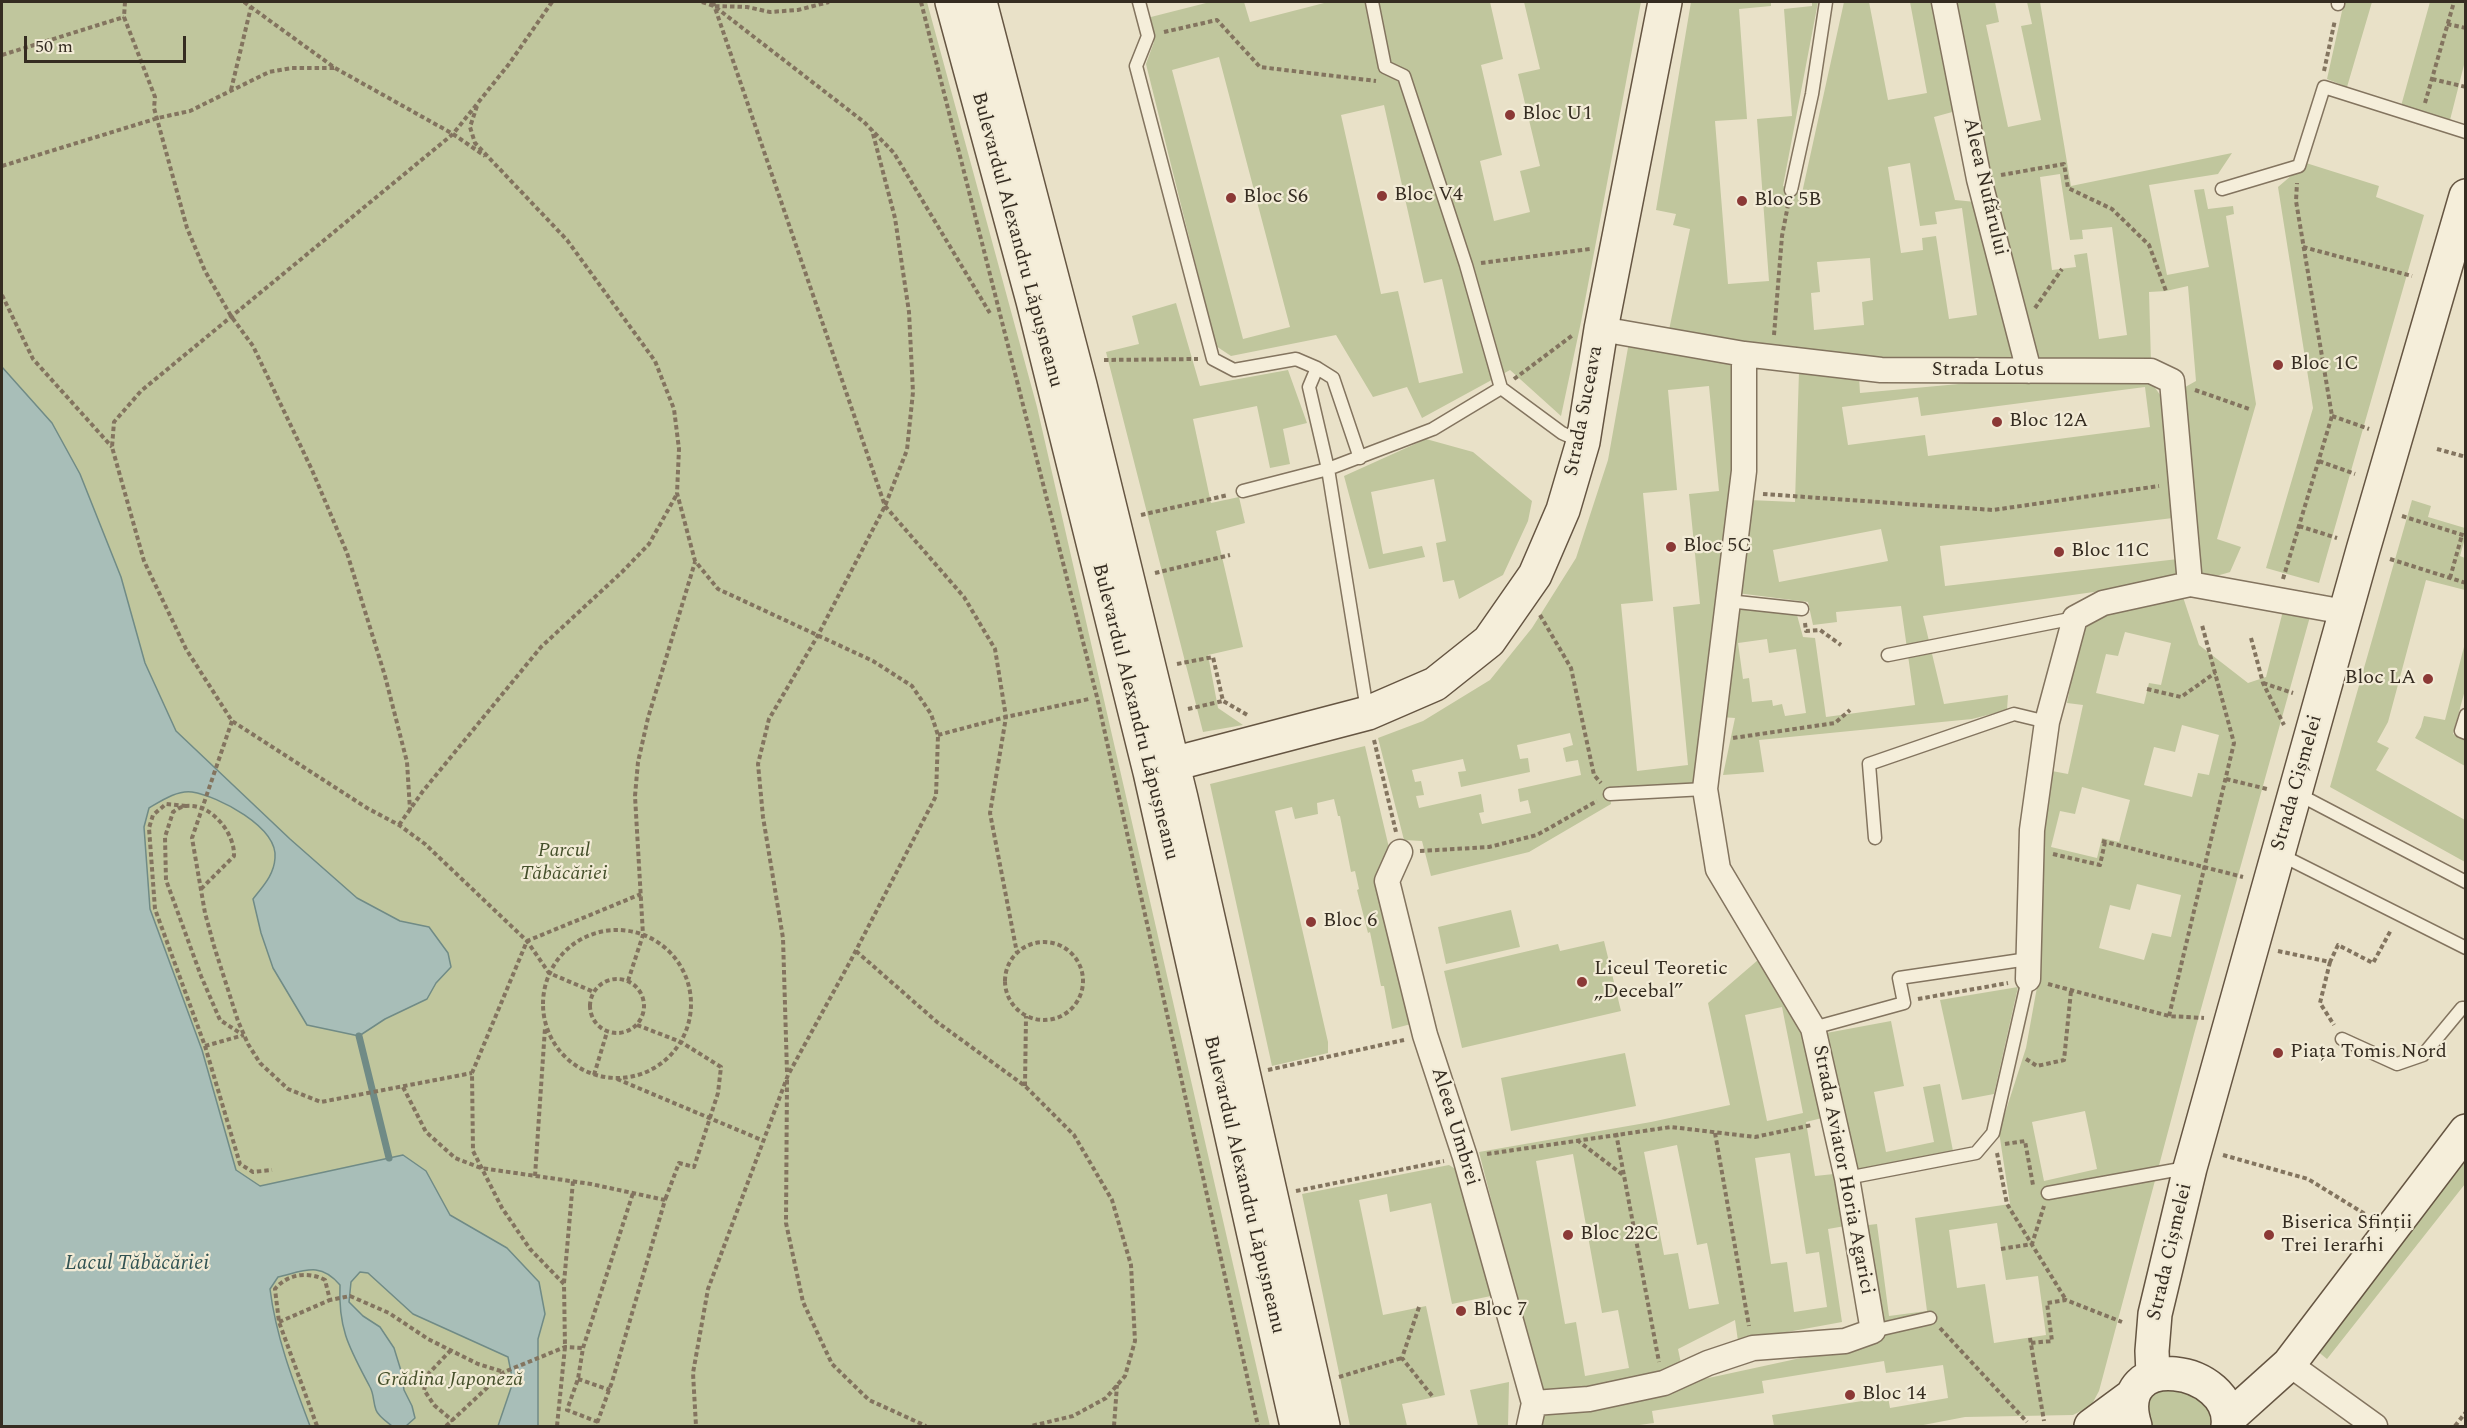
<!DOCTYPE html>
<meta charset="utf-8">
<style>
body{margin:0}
#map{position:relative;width:2467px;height:1428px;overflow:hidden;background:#e9e1c8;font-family:Spectral,serif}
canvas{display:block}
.frame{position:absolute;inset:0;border:3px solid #352c21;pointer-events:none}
.scale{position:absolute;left:24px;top:36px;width:162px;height:27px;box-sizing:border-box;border:3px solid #352c21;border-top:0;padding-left:8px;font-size:18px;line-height:21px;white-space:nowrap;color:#352c21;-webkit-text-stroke:4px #f2ebd6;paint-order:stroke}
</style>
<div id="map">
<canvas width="2467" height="1428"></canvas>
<div class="frame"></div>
<div class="scale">50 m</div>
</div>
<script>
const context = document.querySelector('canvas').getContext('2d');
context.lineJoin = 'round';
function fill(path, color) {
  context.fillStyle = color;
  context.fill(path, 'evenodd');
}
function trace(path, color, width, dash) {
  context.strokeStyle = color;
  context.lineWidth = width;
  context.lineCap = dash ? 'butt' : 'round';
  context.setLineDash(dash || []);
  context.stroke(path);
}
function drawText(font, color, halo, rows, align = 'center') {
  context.font = font + ' Spectral,serif';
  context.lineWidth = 4.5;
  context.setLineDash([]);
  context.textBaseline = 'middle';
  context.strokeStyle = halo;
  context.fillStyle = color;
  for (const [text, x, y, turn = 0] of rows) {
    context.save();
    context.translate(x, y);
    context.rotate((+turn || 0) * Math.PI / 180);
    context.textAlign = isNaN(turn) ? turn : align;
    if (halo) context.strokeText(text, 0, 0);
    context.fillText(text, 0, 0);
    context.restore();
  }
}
const green = new Path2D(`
 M2,2H927L1037,407L1270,1426H2Z
 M1210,2H1244L1250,22L1328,2H1490L1503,59L1481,65L1502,155L1480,161L1494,221L1530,212L1520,171L1540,166L1518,74L1540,69L1524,2H1641L1581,322L1561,416L1510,370L1422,418L1407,387L1373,397L1336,335L1231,356L1216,346L1146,64L1154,42L1147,18ZM1219,57L1290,327L1243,339L1172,70ZM1384,105L1424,283L1442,279L1463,373L1419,383L1398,291L1381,294L1341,115Z
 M1691,2H1771V6L1739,9L1747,119L1715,121L1728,284L1769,281L1757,119L1792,116L1784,9L1812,6V2H1818L1783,186L1802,193L1844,2H1869L1888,100L1927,93L1910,2H1935L1956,111L1934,117L1955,200L1976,202L2013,357L1878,363L1763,348L1669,330L1690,229L1673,225L1676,214L1656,210ZM1910,163L1920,226L1937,224L1935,212L1962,208L1977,315L1949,319L1936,236L1922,238L1923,250L1901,253L1888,167ZM1870,258L1873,300L1862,302L1864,325L1814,330L1811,293L1820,292L1817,262Z
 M1952,2H1995L1999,22L1986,25L2008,127L2041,120L2021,26L2032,24L2027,2H2040L2071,186L2232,153L2218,174L2149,185L2167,275L2209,267L2194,190L2204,189L2208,209L2233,206L2234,214L2226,216L2256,404L2217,539L2241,547L2230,572C2217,576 2208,580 2197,569L2178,391L2196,381L2188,286L2166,291L2149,292L2151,363H2031ZM2060,174L2070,240L2083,239L2082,230L2112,227L2127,335L2099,339L2087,253L2074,255L2076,267L2052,270L2040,177Z
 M2344,2H2372L2347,87L2327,79Z
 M2430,2H2465V61L2450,120L2401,106Z
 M2306,163L2379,186L2376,197L2424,215L2319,583L2266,568L2313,408L2278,187Z
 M1176,303L1200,386L1288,370L1307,423L1283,429L1290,464L1270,468L1257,406L1193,419L1211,503L1239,497L1245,523L1216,531L1243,647L1208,655L1218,708L1243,725L1203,732L1106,352L1139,344L1132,316Z
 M1629,342L1738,361V474L1699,784L1609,787L1611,804L1529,852L1431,876L1422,841L1404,840L1378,738L1423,721L1490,680L1532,628L1576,558L1608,460ZM1709,386L1719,491L1689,494L1700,604L1673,607L1688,765L1637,771L1621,604L1653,601L1643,493L1677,490L1668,390ZM1570,733L1573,745L1563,748L1566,762L1578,760L1581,775L1518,789L1520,802L1528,800L1531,813L1482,824L1479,813L1484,812L1481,794L1419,808L1416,796L1424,795L1421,781L1415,782L1412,770L1463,759L1466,771L1458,772L1461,787L1530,772L1528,758L1520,759L1517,745Z
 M1799,371L1859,377L1860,393L2003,380L2148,378L2163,399L2173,518L1940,546L1945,586L2178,559L2179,580L1923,616L1944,704L2008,695L2007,710L1972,719L1759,740L1764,772L1723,775L1735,718L1721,717L1732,606L1797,615L1803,637L1815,638L1826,717L1915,705L1901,606L1836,612L1837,622L1813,625L1808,602L1737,593L1749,500L1795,502ZM2145,387L2150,427L1928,456L1925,435L1848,445L1842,407L1918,397L1921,416ZM1881,529L1888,561L1779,582L1773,550ZM1767,639L1769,653L1796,649L1806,713L1785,716L1782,704L1773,706L1772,700L1752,702L1749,678L1743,679L1738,643Z
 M1426,439L1473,452L1532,501L1528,521L1503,575L1459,599L1454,580L1443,582L1436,543L1446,541L1434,479L1371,492L1383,554L1422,546L1425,557L1369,569L1344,476Z
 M2412,500L2431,506L2428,517L2465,528V538L2460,556L2465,558V590L2426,580L2388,722L2377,742L2389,748L2376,770L2465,820V862L2330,787Z
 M2182,594L2199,645L2248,683L2266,677L2284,607L2311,613L2194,1034L2099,1391L2091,1406L2073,1415L1965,1417L1918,1426H1774L1772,1415L1888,1397L1890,1408L1948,1398L1943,1365L1886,1373L1884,1361L1762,1381L1764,1393L1652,1411L1654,1423L1632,1426H1536L1538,1415L1879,1341L1860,1226L1877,1224L1889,1316L1927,1311L1915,1218L2010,1204L1999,1132L2026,1048L2041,965L2039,833L2052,771L2068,774L2083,705L2067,703L2083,621ZM2125,632L2171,643L2161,685L2149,683L2144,704L2096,693L2106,654L2118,656ZM2182,725L2219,735L2209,775L2198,773L2192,797L2144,785L2154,747L2175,752ZM2082,787L2130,800L2119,842L2102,838L2097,858L2051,847L2060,811L2075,814ZM2137,884L2181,895L2171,937L2152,933L2144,960L2099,948L2110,905L2130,910ZM2085,1111L2097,1169L2044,1181L2032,1122ZM1997,1223L2006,1280L2038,1276L2046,1335L1994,1343L1985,1284L1957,1288L1949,1230Z
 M2465,643V690L2453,734L2465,740V766L2415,738L2421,727L2424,716L2445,720Z
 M1365,746L1390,852L1415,1023L1392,1029L1384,986H1381L1370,932L1368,933L1357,890L1359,889L1355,871L1351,872L1340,816H1338L1334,799L1317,803L1318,814L1295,819L1292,807L1275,811L1328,1042V1053L1272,1066L1210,784Z
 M1511,910L1520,947L1446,964L1438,927Z
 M1604,941L1621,1011L1462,1048L1444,971L1558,944L1560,951Z
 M1758,960L1805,1029L1826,1117L1806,1122L1815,1176L1834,1174L1845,1226L1828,1229L1842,1322L1738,1341L1735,1320L1678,1349L1682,1368L1651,1380L1541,1395L1479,1152L1651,1122L1730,1105L1708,1003ZM1782,1007L1803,1113L1767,1121L1745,1015ZM1677,1145L1697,1245L1707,1243L1719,1304L1689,1309L1678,1253L1664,1255L1644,1152ZM1790,1153L1806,1254L1819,1252L1827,1307L1794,1312L1787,1262L1771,1264L1755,1158ZM1573,1154L1602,1313L1618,1310L1629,1368L1585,1376L1576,1322L1565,1324L1536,1161Z
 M2018,987L1994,1094L1962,1100L1940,1000Z
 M1891,1021L1904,1086L1874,1092L1886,1152L1934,1142L1923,1087L1940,1084L1953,1151L1850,1171L1821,1034Z
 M1625,1053L1636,1106L1511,1131L1501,1078Z
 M2465,1162V1184L2327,1359L2316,1350Z
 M1449,1165L1467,1176L1491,1296L1452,1304L1431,1203L1390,1212L1387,1194L1359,1200L1383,1315L1426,1306L1445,1395L1402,1404L1407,1426H1350L1302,1194Z
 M2163,1381L2210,1405L2216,1426H2144L2141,1398Z
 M1509,1382L1508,1426H1478L1470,1390Z`);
const water = new Path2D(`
 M2,367L52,423L80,474L121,577L145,663L176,731L290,839L357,898L400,921L429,927L448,953L451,967L436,983L427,999L385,1019L359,1036L307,1025L273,968L261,933L253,899C263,886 274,875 275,858C278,827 218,796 192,792C177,790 161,801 149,808L144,827L150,909L202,1050L236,1170L260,1186L403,1155L426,1171L450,1215L507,1248L539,1282L545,1314L538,1339V1426H498L513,1382L508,1357L413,1314L368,1273L360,1272L351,1282L349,1302L363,1316L380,1327L394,1348L402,1374L404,1390L412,1406L415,1418L406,1426H392C387,1422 378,1416 376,1410C373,1402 374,1394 370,1387C350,1349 338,1330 340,1285C320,1261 304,1271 278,1277L270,1289C276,1337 293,1381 310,1426H2Z`);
const stream = new Path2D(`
 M359,1036L389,1158`);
const path = new Path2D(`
 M125,2L124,17L155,97L154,108L187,228L205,271L231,316L253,346L312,470L347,553L385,676L407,762L410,810
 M244,2L335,68L453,134L485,156
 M552,2L509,64L453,134L141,391L114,422L112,447L144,561L186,649L232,721L367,808L399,825L425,844L527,941L549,973L594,992
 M702,2L714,6L864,122L894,153L991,315
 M713,2L885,506L964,597L995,649L1006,717L990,813L1017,953
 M921,2L1097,697L1258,1426
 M715,6L747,7L770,12L798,10L829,2
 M2447,24L2466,28
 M1164,32L1217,20L1260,67L1376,81
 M2,55L124,17
 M2324,71L2335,20
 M2432,79L2466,87
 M231,90L251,7
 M2425,103L2454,2
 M477,106L470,127L475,143L567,240L655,361L674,409L679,449L677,493L695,561L718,589L873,661L912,686L931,714L938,735L936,796L851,960L788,1075L708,1289L693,1373L696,1426
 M2,166L158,118L190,111L269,72L292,68H335
 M2001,175L2064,164L2068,188L2112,209L2149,245L2166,291
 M2303,247L2412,276
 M1481,263L1590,249
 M2,295L33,359L112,447
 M2035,308L2062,269
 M1774,335L1782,236L1788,205
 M1104,360L1198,359
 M1514,379L1573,335
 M2195,390L2249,409
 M2332,416L2369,429
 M2437,449L2466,457
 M2319,461L2355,474
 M1763,494L1993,510L2159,486
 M1141,515L1228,495
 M2402,516L2466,536
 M2299,526L2337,538
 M2390,559L2466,583
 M1155,573L1230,555
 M2450,578L2462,535
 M2283,579L2332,416L2296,201L2297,183
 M1540,615L1571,668L1594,775L1601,783
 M1805,623L1806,631L1820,630L1841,645
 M2251,638L2263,683L2284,725
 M1177,664L1213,657L1223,701L1249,716
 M2263,683L2293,693
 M2147,689L2181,697L2215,673
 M1188,709L1223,701
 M232,721L192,838L205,913L214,946L238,1021L248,1044L260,1063L288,1089L321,1102L472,1073
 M938,735L1006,717L1089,699
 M1733,738L1835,723L1850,710
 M1374,740L1396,832
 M2226,779L2267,789
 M186,806L166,804L153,815L149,828L155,909L205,1046L240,1164L253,1172L272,1170
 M399,825L423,791L541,647L622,572L649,544L677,494
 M2102,841L2243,877
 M1420,851L1489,847L1537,835L1597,801
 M2053,854L2100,865L2105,842
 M201,889L234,856C235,833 211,803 186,806C182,806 176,810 173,812L165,837L166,880L201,976L220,1020L243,1035
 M543 1004a74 74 0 1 1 148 0a74 74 0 1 1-148 0Z
 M1005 981a39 39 0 1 1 78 0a39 39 0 1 1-78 0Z
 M856,951L937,1022L1025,1086L1074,1135L1112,1200L1131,1265L1135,1341L1125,1376L1106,1398L1073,1416L1031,1426
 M2278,951L2330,962L2338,945L2373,963L2391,930
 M2330,962L2320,1003L2334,1025
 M590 1006a27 27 0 1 1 54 0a27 27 0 1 1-54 0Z
 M628,981L643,935L635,796L638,762L648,718L695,562
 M2048,984L2169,1016L2204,1018
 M1918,999L2008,983
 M2169,1016L2234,743L2202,625
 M637,1025L681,1042L721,1067L718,1093L694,1167L679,1163L665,1200
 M205,1046L244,1035
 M2026,1059L2037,1066L2064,1060L2071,991
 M1268,1070L1404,1040
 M787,1072L783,938L763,817L758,764L769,719L817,637L885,506L907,450L913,392L909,312L895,218L872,130
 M594,1075L607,1032
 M617,1079L764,1141
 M787,1080L786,1223L803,1302L832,1364L869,1400L926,1426
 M1025,1086L1026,1016
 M403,1087L426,1132L455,1158L481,1168L591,1184L665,1200L612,1382L596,1426
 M1616,1133L1659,1362
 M1715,1133L1749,1326
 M1577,1140L1623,1175
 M2005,1144L2025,1141L2033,1185
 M1997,1153L2007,1204L2066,1300
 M1487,1154L1671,1127L1755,1137L1812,1125
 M2223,1155L2308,1179L2365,1214
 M535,1176L545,1028
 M1296,1191L1444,1161
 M2001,1249L2032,1244L2044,1206
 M564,1283L573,1181
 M1419,1307L1402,1358L1433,1397
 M279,1322L330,1300
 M1940,1328L2027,1422
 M2030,1338L2044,1421
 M2031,1343L2052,1341L2047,1303L2066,1300L2122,1322
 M451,1350L429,1373L424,1390L434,1405L453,1421
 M1339,1377L1402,1358
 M578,1379L610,1390
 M598,1422L567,1410L578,1379L583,1348L633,1193
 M317,1426L279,1322L275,1289C287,1274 308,1271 325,1280L330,1300L350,1296L389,1313L428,1339L478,1364L504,1372
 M446,1426L504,1372L565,1347L583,1348
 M557,1426L565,1347L564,1284L530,1249L502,1208L473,1151L472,1073L527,941L641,894
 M1114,1426L1117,1385
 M2455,1426L2466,1412`);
const lane = new Path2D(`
 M1139,2L1148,36L1136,66L1213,359L1234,370L1296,359L1317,368L1333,378L1360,458
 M1372,2L1385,67L1404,76L1466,265L1501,388
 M2338,2V4
 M2222,189L2299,166L2324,87L2466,132
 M1791,190L1812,94L1826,2
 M1317,368L1309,387L1328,469L1367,710
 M1243,491L1328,469L1433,429L1501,388L1562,433L1582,442
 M1728,601L1802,609
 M1888,655L2075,618
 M2466,715L2461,731L2466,733
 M2296,793L2466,882
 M1610,794L1705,789
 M1875,838L1869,764L2014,714L2047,722
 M2279,854L2466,948
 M1813,1028L1904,1003L1899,978L2028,959
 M2342,1039L2397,1064L2423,1055L2462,1008H2466
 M1847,1178L1976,1153L1993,1133L2028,979
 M2048,1193L2186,1168
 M1873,1331L1930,1318`);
const street = new Path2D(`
 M1944,2L1979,179L2029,371
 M1601,329L1744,354L1881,370L2151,371L2172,381L2190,584
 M1400,852L1387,881L1425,1035L1465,1157L1534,1403L1529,1426
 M2028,979L2032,830L2047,722L2075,618L2103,603L2190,584L2345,612
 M2289,1364L2375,1426
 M1534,1403L1589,1399L1664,1383L1708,1363L1753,1348L1845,1341L1873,1331L1847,1178L1813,1028L1718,869L1705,789L1744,471V354`);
const secondary = new Path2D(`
 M952,2L1033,301L1150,772L1297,1426
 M980,2L1080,385L1181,798L1323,1426
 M1173,764L1368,713L1435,684L1489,641L1535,575L1563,510L1583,442L1601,329L1665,2
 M2153,1375L2152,1351L2155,1314L2190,1168L2363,550L2466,196
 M2229,1418L2289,1364L2466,1131
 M2091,1426L2133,1395
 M2135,1426C2110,1346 2235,1367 2228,1426`);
const markers = [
 [1510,115,6,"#8b3936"],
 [1382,196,6,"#8b3936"],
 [1231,198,6,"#8b3936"],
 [1742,201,6,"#8b3936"],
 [2278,365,6,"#8b3936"],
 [1997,422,6,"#8b3936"],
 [1671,547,6,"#8b3936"],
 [2059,552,6,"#8b3936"],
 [2428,679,6,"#8b3936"],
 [1311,922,6,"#8b3936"],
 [1582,982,6,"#8b3936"],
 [2278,1053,6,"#8b3936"],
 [1568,1235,6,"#8b3936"],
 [2269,1235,6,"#8b3936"],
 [1461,1311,6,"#8b3936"],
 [1850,1395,6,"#8b3936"]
];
const poiNames = [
 ["Bloc U1",1522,115],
 ["Bloc V4",1394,196],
 ["Bloc S6",1243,198],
 ["Bloc 5B",1754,201],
 ["Bloc 1C",2290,365],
 ["Bloc 12A",2009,422],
 ["Bloc 5C",1683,547],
 ["Bloc 11C",2071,552],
 ["Bloc LA",2416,679,"right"],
 ["Bloc 6",1323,922],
 ["Liceul Teoretic",1594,970],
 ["„Decebal”",1594,993],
 ["Piața Tomis Nord",2290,1053],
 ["Biserica Sfinții",2281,1224],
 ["Trei Ierarhi",2281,1247],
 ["Bloc 22C",1580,1235],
 ["Bloc 7",1473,1311],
 ["Bloc 14",1862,1395]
];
const streetNames = [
 ["Aleea Nufărului",1984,187,77],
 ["Bulevardul Alexandru Lăpușneanu",1016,240,75],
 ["Strada Lotus",1988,371],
 ["Strada Suceava",1585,411,-79],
 ["Bulevardul Alexandru Lăpușneanu",1134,712,76],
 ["Strada Cișmelei",2298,783,-74],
 ["Aleea Umbrei",1454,1127,73],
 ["Strada Aviator Horia Agarici",1842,1170,79],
 ["Bulevardul Alexandru Lăpușneanu",1243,1185,77],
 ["Strada Cișmelei",2171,1252,-77]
];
const parkNames = [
 ["Parcul",564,852],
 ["Tăbăcăriei",564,875],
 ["Grădina Japoneză",450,1381]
];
const waterNames = [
 ["Lacul Tăbăcăriei",137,1265]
];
fill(green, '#c0c69d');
fill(water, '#a8beb8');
trace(water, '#708b86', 1.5);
trace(stream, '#708b86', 7);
trace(lane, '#83745f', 15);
trace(street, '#83745f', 27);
trace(secondary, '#655542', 36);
trace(path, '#83745f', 4, [4.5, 3]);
trace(lane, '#f5eeda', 12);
trace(street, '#f5eeda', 24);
trace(secondary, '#f5eeda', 33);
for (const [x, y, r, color] of markers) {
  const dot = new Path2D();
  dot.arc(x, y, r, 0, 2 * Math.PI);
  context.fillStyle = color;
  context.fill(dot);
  trace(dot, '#f2ebd6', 2);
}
drawText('20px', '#352c21', '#f2ebd6', poiNames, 'left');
drawText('20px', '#352c21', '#f2ebd6', streetNames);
drawText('italic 20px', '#444f2a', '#f2ebd6', parkNames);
drawText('italic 21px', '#325353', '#f2ebd6', waterNames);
</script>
